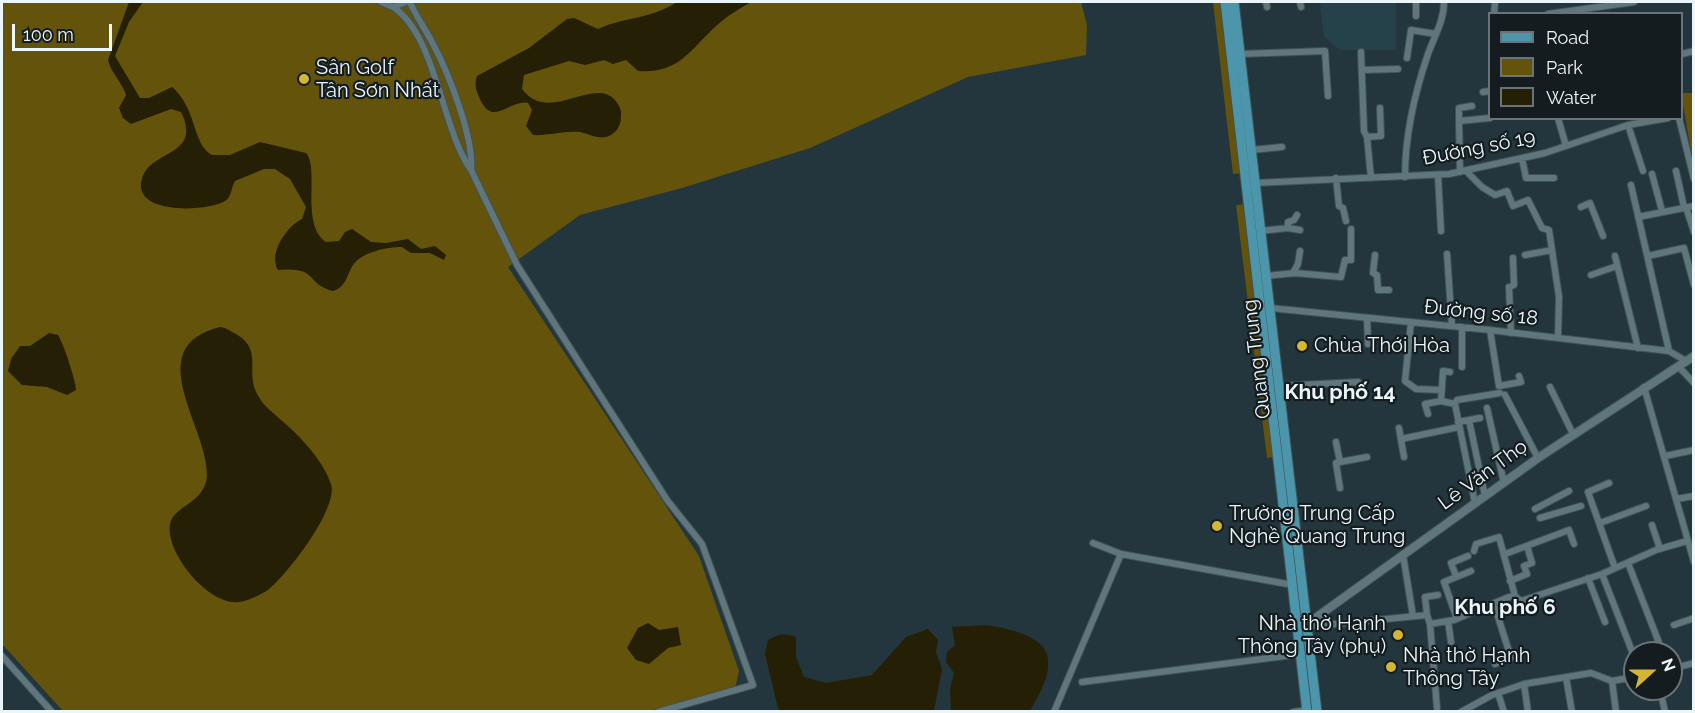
<!DOCTYPE html>
<meta charset="utf-8">
<style>
body{margin:0}
#map{position:relative;width:1695px;height:713px;overflow:hidden;background:#23363d;font-family:Raleway,sans-serif}
canvas{display:block}
.frame{position:absolute;inset:0;border:3px solid #eaf6fa;pointer-events:none}
.legend{position:absolute;left:1488px;top:12px;width:195px;height:108px;box-sizing:border-box;background:#141c1f;border:2px solid #6a7377;margin:0;padding:8px 10px;list-style:none;font-size:18px;color:#eaf6fa}
.legend li{display:flex;align-items:center;gap:12px;height:30px}
.legend b{width:30px;border:2px solid #6a7377}
.north{position:absolute;left:1623px;top:641px;width:60px;height:60px;box-sizing:border-box;background:#141c1f;border:2px solid #6a7377;border-radius:50%;rotate:69deg;font-size:16px;font-weight:700;line-height:24px;text-align:center;color:#eaf6fa}
.north::after{content:'';display:block;margin:auto;width:21px;height:27px;background:#d4b635;clip-path:polygon(50% 0,100% 100%,50% 72%,0 100%)}
.scale{position:absolute;left:12px;top:24px;width:100px;height:27px;box-sizing:border-box;border:3px solid #eaf6fa;border-top:0;padding-left:8px;font-size:18px;line-height:21px;white-space:nowrap;color:#eaf6fa;-webkit-text-stroke:4px #141c1f;paint-order:stroke}
</style>
<div id="map">
<canvas width="1695" height="713"></canvas>
<div class="frame"></div>
<ul class="legend">
<li><b style="height:8px;background:#4c96ac"></b>Road</li>
<li><b style="height:16px;background:#64540b"></b>Park</li>
<li><b style="height:16px;background:#251f05"></b>Water</li>
</ul>
<div class="north">N</div>
<div class="scale">100 m</div>
</div>
<script>
const context = document.querySelector('canvas').getContext('2d');
context.lineJoin = 'round';
function fill(path, color) {
  context.fillStyle = color;
  context.fill(path, 'evenodd');
}
function trace(path, color, width, dash) {
  context.strokeStyle = color;
  context.lineWidth = width;
  context.lineCap = dash ? 'butt' : 'round';
  context.setLineDash(dash || []);
  context.stroke(path);
}
function drawText(font, color, halo, rows, align = 'center') {
  context.font = font + ' Raleway,sans-serif';
  context.lineWidth = 4.5;
  context.setLineDash([]);
  context.textBaseline = 'middle';
  context.strokeStyle = halo;
  context.fillStyle = color;
  for (const [text, x, y, turn = 0] of rows) {
    context.save();
    context.translate(x, y);
    context.rotate((+turn || 0) * Math.PI / 180);
    context.textAlign = isNaN(turn) ? turn : align;
    if (halo) context.strokeText(text, 0, 0);
    context.fillText(text, 0, 0);
    context.restore();
  }
}
const built = new Path2D(`
 M1320,2H1396V50H1340L1324,37Z`);
const green = new Path2D(`
 M2,2H1081L1087,25L1086,55L968,77L810,148L682,188L580,215L508,267L699,556L739,671L735,689L644,712L63,711L2,644Z
 M1213,2H1221L1242,173L1233,174Z
 M1693,93H1694L1693,162L1682,99V93Z
 M1246,204L1274,457L1267,458L1236,205Z`);
const water = new Path2D(`
 M129,2H143L129,22L115,56L140,98H149L172,87C197,108 192,144 212,155H230L260,142L306,153C320,169 300,224 326,242L339,241L345,232L352,229L371,242L386,243L408,239L421,249L435,246L446,255L444,260L430,253H411L402,247C387,247 362,252 353,265C346,276 347,286 333,291C304,283 319,266 278,270C268,253 287,226 302,219L306,207L290,179L275,169H264L235,181C231,187 232,197 225,201C207,212 131,215 142,179C150,149 203,157 181,112L171,109L131,124L123,118L119,108L126,95C122,82 111,73 108,60Z
 M677,2H751C739,9 727,16 716,26C690,50 679,74 638,71L626,60L613,64L604,60L585,65L569,61L524,75L522,89C549,125 593,76 615,100C619,105 622,110 621,117C621,126 615,135 606,137C597,139 587,133 579,132C563,131 547,136 533,135L526,126L532,110L528,103C510,99 493,128 480,99C476,90 474,85 477,76L529,48L567,19L574,18L598,29C627,16 649,20 677,2Z
 M220,327C227,328 230,331 236,334C265,351 243,373 259,397C264,407 273,412 281,420C300,436 323,460 331,484C339,508 287,575 268,590C260,595 248,601 239,602C209,606 165,553 170,524C174,505 206,503 207,475C208,427 139,347 220,327Z
 M49,333L58,335C63,342 76,381 76,390L67,395L47,387L22,385L8,371L11,359L20,346H30Z
 M648,623L659,630L678,627L681,645L668,648L649,664L636,660L627,648L638,628Z
 M986,625C1050,635 1065,654 1030,711H951L950,689L954,673L946,662L947,652L955,645L952,627Z
 M928,629L938,640L936,652L942,669L934,711L782,712L778,708L765,654L768,640C779,634 784,633 796,637V657L804,677L826,683L872,675L906,637Z`);
const minor = new Path2D(`
 M381,2L393,7L406,2
 M410,2C416,17 427,31 434,46C449,74 474,139 471,169
 M1266,2L1267,7
 M1300,2L1301,7
 M393,7C436,35 442,130 471,170L517,265L667,500L702,544L753,685L658,712
 M1494,14L1495,2
 M1548,14L1634,2
 M1416,16V2
 M1361,52L1364,131L1367,137L1371,178
 M1240,54L1325,51L1328,96
 M1682,54L1694,51
 M1407,58L1411,30L1436,34
 M1362,70L1398,69
 M1483,92L1490,91
 M1558,118L1566,146
 M1679,118L1694,179
 M1459,121V108L1472,106
 M1628,125L1643,171
 M1367,137L1381,136L1380,108
 M1251,150L1282,147
 M1522,158L1526,178H1554
 M1466,171L1482,187L1495,195L1507,191L1513,206L1528,200L1542,228L1549,230L1559,297L1558,338
 M1676,171L1684,207
 M1460,172L1459,121L1490,118
 M1652,174L1662,211
 M1438,175L1441,231
 M1405,177C1405,135 1414,95 1428,54C1434,37 1444,21 1444,2
 M1336,178L1339,206L1343,208L1346,221
 M1255,183L1449,174L1545,153L1628,125L1668,118
 M1631,185L1669,351
 M1581,207L1590,203L1603,236
 M1686,207L1694,232
 M1638,217L1694,206
 M1288,228L1300,230
 M1260,231L1288,228V222L1294,220L1297,215
 M1447,254L1452,326
 M1375,255L1373,273L1377,275L1378,290H1389
 M1525,255L1552,250
 M1615,256L1638,348
 M1648,256L1684,248L1694,285
 M1293,273L1298,264L1300,251
 M1591,275L1617,266
 M1266,276L1295,273L1341,277L1345,260H1351V229
 M1509,287L1511,333
 M1509,287L1514,285L1513,258
 M1270,308L1490,330L1669,351L1686,361
 M1367,318L1368,344
 M1411,322L1405,381L1416,389L1441,390
 M1490,330L1499,386L1521,382L1519,376
 M1678,366L1694,383
 M1462,367V327
 M1279,386L1358,382
 M1550,387L1573,434
 M1644,387L1694,562
 M1505,395L1538,458
 M1441,401L1443,371L1450,372
 M1455,404L1475,503
 M1487,408L1504,483
 M1428,414L1425,404L1441,401L1455,404L1457,400L1500,393
 M1469,420L1485,496
 M1458,422L1480,418
 M1399,428L1404,457
 M1401,439L1459,427
 M1336,442L1340,462L1336,463L1340,488
 M1665,456L1694,450
 M1340,462L1367,457
 M1609,483L1588,492L1615,568
 M1676,499L1694,496
 M1535,509L1569,491
 M1540,518L1581,506
 M1600,523L1646,506
 M1652,525L1660,549
 M1093,543L1121,554L1293,585
 M1474,551L1476,544L1499,537L1515,596
 M1505,554L1569,530L1574,544
 M1403,555L1413,616
 M1628,563L1663,653
 M1602,574L1635,659
 M1456,576L1451,563L1468,556
 M1588,578L1605,622
 M1510,581L1527,574L1524,566L1532,563L1527,546
 M1494,604L1511,658L1495,664
 M1427,615L1425,597L1438,595
 M1457,619L1444,582L1471,571
 M1448,621L1451,642
 M1307,624L1315,626L1427,615L1430,624L1454,620L1509,597L1515,596L1521,601L1602,574L1656,550L1687,541
 M1430,624L1437,708
 M1674,625L1694,618
 M2,656L52,712
 M1671,669L1694,663
 M1566,677L1572,712
 M1612,681L1616,712
 M1082,682L1301,654
 M1524,684L1528,712
 M1660,689L1665,712
 M1498,693L1504,712
 M1054,712L1121,554
 M1293,712L1307,710
 M1461,712L1492,695L1524,684L1591,673L1612,681L1635,677`);
const secondary = new Path2D(`
 M1307,624L1538,458L1694,356`);
const primary = new Path2D(`
 M1225,2L1307,712
 M1234,2L1317,712`);
const markers = [
 [304,79,6,"#d4b635"],
 [1302,346,6,"#d4b635"],
 [1217,526,6,"#d4b635"],
 [1398,635,6,"#d4b635"],
 [1391,667,6,"#d4b635"]
];
const poiNames = [
 ["Sân Golf",316,68],
 ["Tân Sơn Nhất",316,91],
 ["Chùa Thới Hòa",1314,346],
 ["Trường Trung Cấp",1229,514],
 ["Nghề Quang Trung",1229,537],
 ["Nhà thờ Hạnh",1386,624,"right"],
 ["Thông Tây (phụ)",1386,647,"right"],
 ["Nhà thờ Hạnh",1403,656],
 ["Thông Tây",1403,679]
];
const streetNames = [
 ["Đường số 19",1479,148,-11],
 ["Đường số 18",1481,313,6],
 ["Quang Trung",1257,359,-97],
 ["Lê Văn Thọ",1483,475,-36]
];
const neighbourhoodNames = [
 ["Khu phố 14",1340,393],
 ["Khu phố 6",1505,608]
];
fill(built, '#25424b');
fill(green, '#64540b');
fill(water, '#251f05');
trace(minor, '#405257', 8);
trace(secondary, '#405257', 10);
trace(primary, '#405257', 11);
trace(minor, '#60767d', 6);
trace(secondary, '#60767d', 8);
trace(primary, '#4c96ac', 9);
for (const [x, y, r, color] of markers) {
  const dot = new Path2D();
  dot.arc(x, y, r, 0, 2 * Math.PI);
  context.fillStyle = color;
  context.fill(dot);
  trace(dot, '#141c1f', 2);
}
drawText('20px', '#eaf6fa', '#141c1f', poiNames, 'left');
drawText('20px', '#eaf6fa', '#141c1f', streetNames);
drawText('bold 21px', '#eaf6fa', '#141c1f', neighbourhoodNames);
</script>
